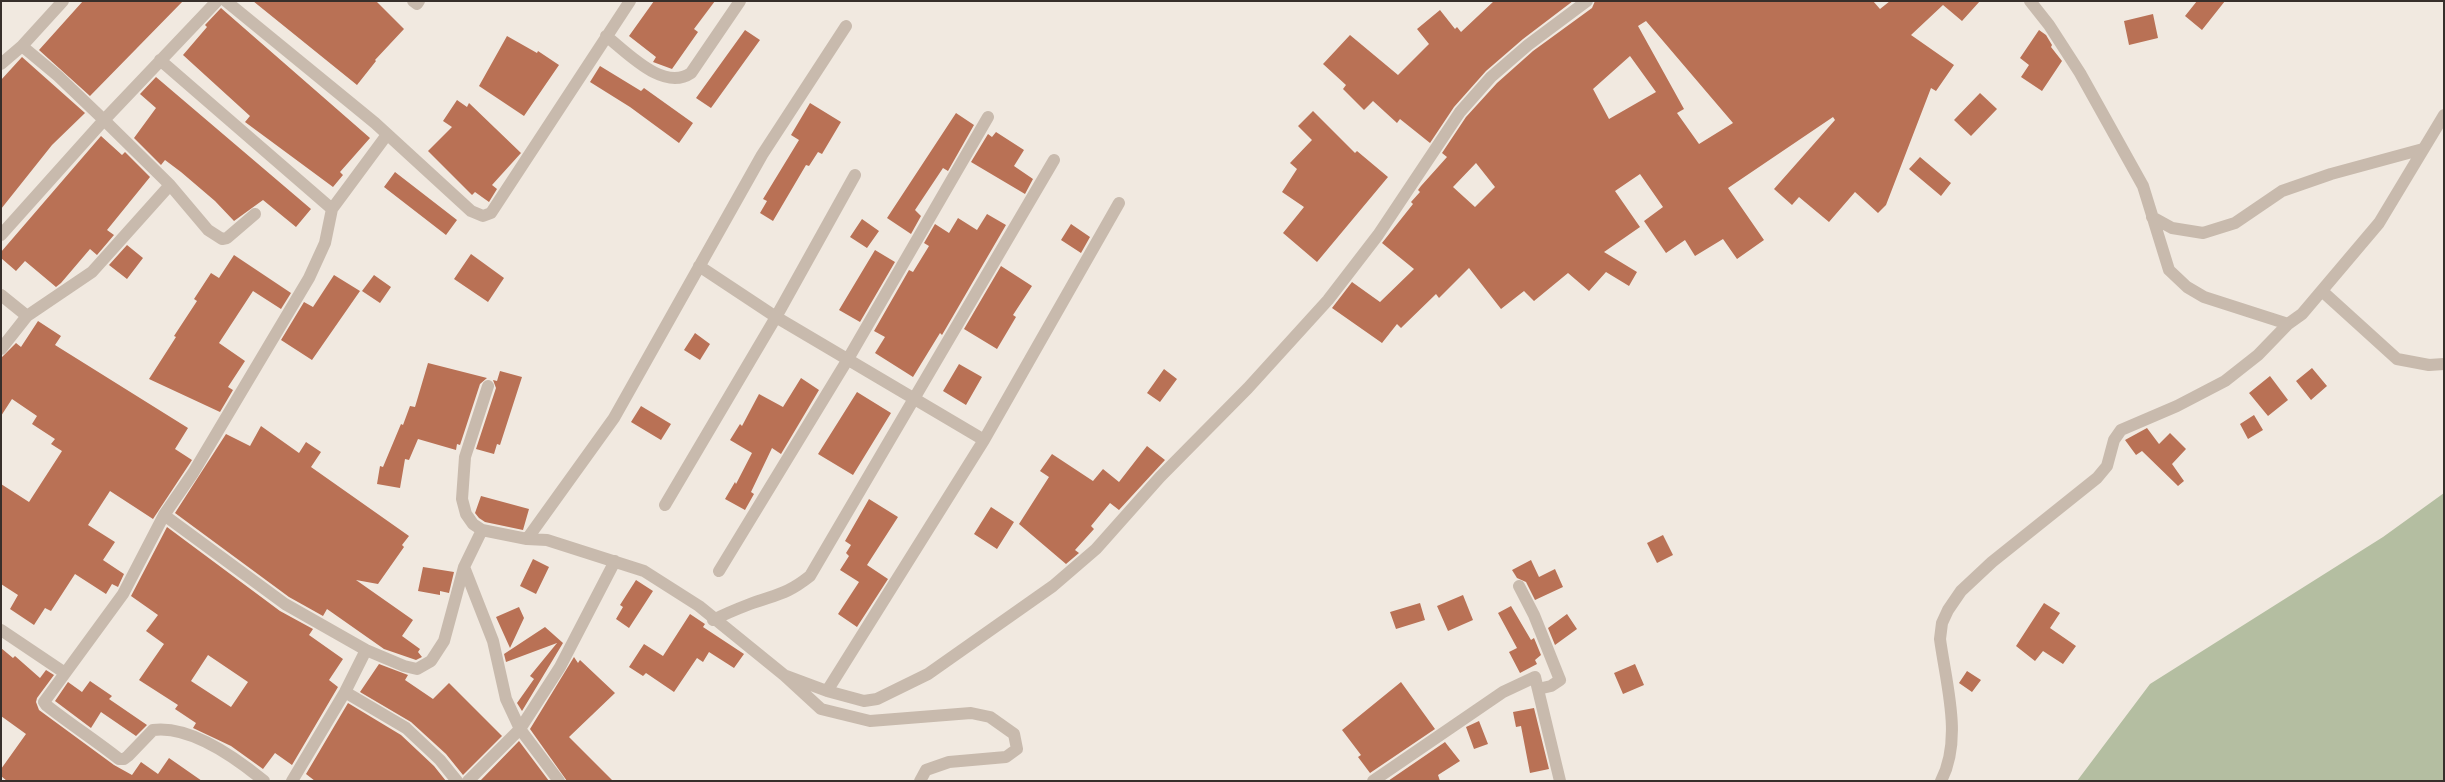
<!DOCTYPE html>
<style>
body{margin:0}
#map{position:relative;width:2445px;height:782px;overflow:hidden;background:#f1e9e0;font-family:Roboto,sans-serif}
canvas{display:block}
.frame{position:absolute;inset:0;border:2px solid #372f2b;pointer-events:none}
</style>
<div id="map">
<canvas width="2445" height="782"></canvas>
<div class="frame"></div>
</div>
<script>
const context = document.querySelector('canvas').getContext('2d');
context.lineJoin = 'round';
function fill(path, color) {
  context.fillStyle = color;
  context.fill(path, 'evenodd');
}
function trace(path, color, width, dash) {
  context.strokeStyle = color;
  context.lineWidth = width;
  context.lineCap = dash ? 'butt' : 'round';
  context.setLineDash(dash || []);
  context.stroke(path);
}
const green = new Path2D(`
 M2444,493V781H2077L2150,684L2383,537Z`);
const building = new Path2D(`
 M83,1H183L90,96L39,50Z
 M253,1H376L404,29L375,60L376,61L357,85Z
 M654,1H715L694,29L698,32L672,69L653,62L656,57L629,36Z
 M1494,1H1573L1523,39L1486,71L1454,107L1430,143L1400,119L1397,123L1373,101L1364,110L1343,89L1346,85L1323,64L1350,35L1398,75L1429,44L1417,29L1440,10L1455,29L1457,27L1461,32Z
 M1595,1H1873L1880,9L1890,1H1980L1962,21L1943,5L1911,35L1954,65L1936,91L1931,88L1886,205L1878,213L1855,192L1829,222L1799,197L1792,205L1774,189L1835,120L1833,117L1728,188L1764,240L1737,259L1723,239L1695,256L1685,240L1666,253L1644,221L1663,207L1640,174L1615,191L1640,227L1604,252L1637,272L1629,286L1606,272L1589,291L1568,273L1534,301L1524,291L1501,309L1469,268L1439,298L1436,294L1401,328L1397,324L1382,343L1332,308L1352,282L1380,302L1414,269L1382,243L1413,204L1411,202L1420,192L1418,190L1421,186L1447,157L1442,153L1466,117L1497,83L1533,51L1592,8ZM1646,21L1733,123L1699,144L1677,113L1684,109L1638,26ZM1630,56L1656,92L1609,119L1593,89ZM1476,163L1495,187L1475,207L1453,187Z
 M2197,1H2225L2202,30L2185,16Z
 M221,8L370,138L340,172L343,175L333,187L245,122L250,116L183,55L207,27L205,25Z
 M2153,14L2158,38L2129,45L2124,21Z
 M745,30L760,40L711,108L696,98Z
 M2039,30L2046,35L2052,45L2051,47L2062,61L2042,91L2021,77L2029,65L2020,58Z
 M507,36L537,53L538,51L559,65L524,116L479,86Z
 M22,57L85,113L52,145L1,209V80Z
 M600,66L641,91L644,88L693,123L679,143L630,107L590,82Z
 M156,77L311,209L296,227L263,200L234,221L215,201L181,172L165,160L161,165L134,138L156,108L140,94Z
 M1980,93L1997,109L1971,136L1954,120Z
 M457,100L467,107L469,103L521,153L492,185L497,189L489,202L475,192L472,195L428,151L452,127L443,121Z
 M810,103L841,122L822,154L818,152L809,166L806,165L773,221L760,213L767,201L763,199L799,140L791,135Z
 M1313,111L1355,153L1357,151L1388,177L1317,262L1283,233L1304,207L1282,192L1297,169L1290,163L1312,140L1298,126Z
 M956,113L974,125L948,171L943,168L915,210L921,216L911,234L887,218Z
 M996,132L1024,150L1014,166L1033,179L1025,194L971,162L988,134L992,137Z
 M101,136L122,155L125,152L150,177L107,230L114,235L97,255L90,249L61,283L56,287L25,261L16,271L1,258V252Z
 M1920,157L1951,183L1941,196L1909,169Z
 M395,172L457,220L446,235L384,187Z
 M987,214L1006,225L942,335L940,333L913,377L875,353L885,337L874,331L909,270L913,272L929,246L924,243L935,224L949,233L958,218L977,230Z
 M862,219L879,231L867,248L850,237Z
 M1071,224L1090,237L1081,253L1061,240Z
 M127,245L143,258L127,279L109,265Z
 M875,250L895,262L860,322L839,310Z
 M471,254L504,278L488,302L454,279Z
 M234,255L291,293L281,309L253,291L219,343L245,361L228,387L233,390L220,412L149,379L176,337L174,336L197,301L194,299L211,273L219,278Z
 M1001,266L1032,286L1013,315L1016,317L997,349L964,329Z
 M334,275L360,291L312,360L281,340L304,302L313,307Z
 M374,275L391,287L380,303L362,291Z
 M38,321L61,336L55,345L188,428L175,449L192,460L153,519L110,491L88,525L115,542L103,560L124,574L118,587L112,584L106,594L75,574L51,611L45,608L34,625L10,609L18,595L1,584V484L29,502L62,451L51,444L55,439L32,424L37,416L12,399L1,416V358L16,343L21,347Z
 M695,333L710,344L700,360L684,350Z
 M428,363L487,378L480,384L460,445L457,444L456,450L418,439L409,460L405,459L400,488L377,484L380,466L383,467L401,424L403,425L410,406L415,407Z
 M959,364L982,377L966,405L943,391Z
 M2312,368L2327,386L2311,400L2296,381Z
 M1164,369L1177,379L1160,402L1147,393Z
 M500,371L522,377L500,445L497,444L494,454L476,449L496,388L493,380L497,381Z
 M2270,376L2288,400L2268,416L2249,393Z
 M801,378L819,390L781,454L772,448L751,492L754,494L745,510L725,499L735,482L736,484L752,453L730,440L740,424L742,426L759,394L783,407Z
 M857,392L891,413L853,475L818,454Z
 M641,406L671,424L661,440L631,422Z
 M2254,415L2263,430L2248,439L2240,424Z
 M261,426L299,453L306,442L321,452L311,467L409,536L402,545L404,547L378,584L356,580L413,620L402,636L420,649L418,652L422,657L416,660L384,649L327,609L323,616L289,597L175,513L226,434L250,446Z
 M2147,428L2159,444L2170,433L2186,449L2172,464L2184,481L2178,486L2142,451L2136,455L2125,440Z
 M1147,446L1165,460L1119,510L1110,503L1091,526L1094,529L1075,550L1079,553L1066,564L1019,524L1049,477L1040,471L1052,454L1093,481L1103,469L1119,482Z
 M481,496L529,509L523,530L485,522L479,518L475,513Z
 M869,499L898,517L867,565L888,579L857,627L838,614L859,582L840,570L849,556L846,553L851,545L845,541Z
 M991,507L1014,522L997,549L974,534Z
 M167,527L280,611L313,629L309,635L343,659L329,680L338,687L292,765L275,753L263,769L231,746L193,728L196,723L175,709L178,705L139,680L164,644L146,631L158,615L131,596ZM208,655L248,682L231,707L191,681Z
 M1663,535L1673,555L1657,563L1647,543Z
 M533,559L549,567L536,594L520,586Z
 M1531,560L1539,577L1555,569L1563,587L1535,600L1526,582L1517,578L1512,570Z
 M423,567L454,572L449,593L440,591V595L418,591Z
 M636,580L653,591L629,628L616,619L623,607L620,605Z
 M1463,595L1473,620L1448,631L1437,606Z
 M1420,603L1425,620L1396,629L1390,612Z
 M2044,603L2060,613L2050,628L2076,646L2063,664L2043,651L2035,661L2016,646Z
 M1511,606L1531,640L1534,638L1541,655L1535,660L1537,664L1520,673L1509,652L1517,648L1498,613Z
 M519,607L524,618L510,648L496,617Z
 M690,614L705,624L703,627L744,654L734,668L709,652L703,662L697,658L674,692L646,673L643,676L629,667L644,644L663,656Z
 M1567,614L1577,629L1555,645L1548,628Z
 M545,627L563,643L522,711L517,703L534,679L530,676L557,643L506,662L504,654Z
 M1,648L13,658L15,656L40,678L46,670L54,675L37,698L36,702L39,710L114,765L132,775L141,762L158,774L169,758L202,781H7L1,776V769L26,734L1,716Z
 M574,657L578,663L580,660L615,693L569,737L613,781H567L530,729Z
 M379,664L408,675L405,680L433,699L449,683L502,736L463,775L446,754L411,722L360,692Z
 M1635,664L1644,685L1623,694L1614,673Z
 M1967,671L1981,680L1972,692L1959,683Z
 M90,681L112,696L109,699L147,725L136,736L101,712L91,728L55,701L68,682L82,692Z
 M1401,682L1435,729L1370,773L1358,757L1361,755L1342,730Z
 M348,703L401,735L434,766L446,781H315L306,774Z
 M1534,708L1549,769L1530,773L1521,726L1516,727L1513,712Z
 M1479,721L1488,744L1474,749L1466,727Z
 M519,741L549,781H480Z
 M1445,742L1460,761L1438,775L1440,781H1388Z`);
const minor = new Path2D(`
 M226,1L375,123L471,211L483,216L491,213L630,1
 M413,1L417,4L419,1
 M2030,1L2049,25L2080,73L2143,186L2169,270L2187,287L2204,297L2288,324L2302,314L2379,223L2444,115
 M606,36C627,52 663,92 691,73L740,1
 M22,46L58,76L104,120L217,1
 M160,60L332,209
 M1,64L22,46L63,1
 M170,185L208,230L222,239L227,238L255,214
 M2152,217L2172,228L2203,233L2235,223L2282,191L2331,174L2423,149
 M1,235L104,120L170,185L92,272L27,316L1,349
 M699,266L776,317L984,440
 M2322,291L2397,359L2429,365L2444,364
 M1,295L27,316
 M488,386L465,457L462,499L466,514L473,524L482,530L527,539L547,540L644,571L699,606L784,675L821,709L870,721L971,713L990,717L1014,734L1017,749L1006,757L949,762L926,770L920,781
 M665,505L776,317L855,175
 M164,515L285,604L366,650L404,666L417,669L431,661L444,641L464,567L482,530
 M527,539L614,418L762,155L846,26
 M464,567L493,641L506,699L520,729L559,781
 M719,571L848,359L988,117
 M1519,586L1534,615L1560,680L1551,686L1538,689
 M713,620C725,614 737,609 750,604C777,594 786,595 810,576L1054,160
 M1,630L65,673
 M784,675L827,691L864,701L877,699L928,674L1053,586L1096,549L1160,477L1248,388L1328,300L1378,235L1460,112L1491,77L1528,45L1587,1
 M827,691L984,440L1119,203
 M345,692L406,728L440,760L457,781
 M264,781C236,758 191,725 153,730L128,756L124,759H119C95,740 70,724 46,705L44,702L123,594L164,515L193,473L309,278L325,243L332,209L386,136
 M292,781L345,692L366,650
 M468,781L520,729L560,667L615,561
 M1373,781L1503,692L1535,677L1560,781
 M1941,781C1963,739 1946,684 1940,639L1942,623L1948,610L1961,591L1992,562L2097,478L2107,466L2114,440L2121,430L2177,406L2225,381L2258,355L2288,324`);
fill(green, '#b4bea1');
fill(building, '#b97155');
trace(minor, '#c8baad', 12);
</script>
